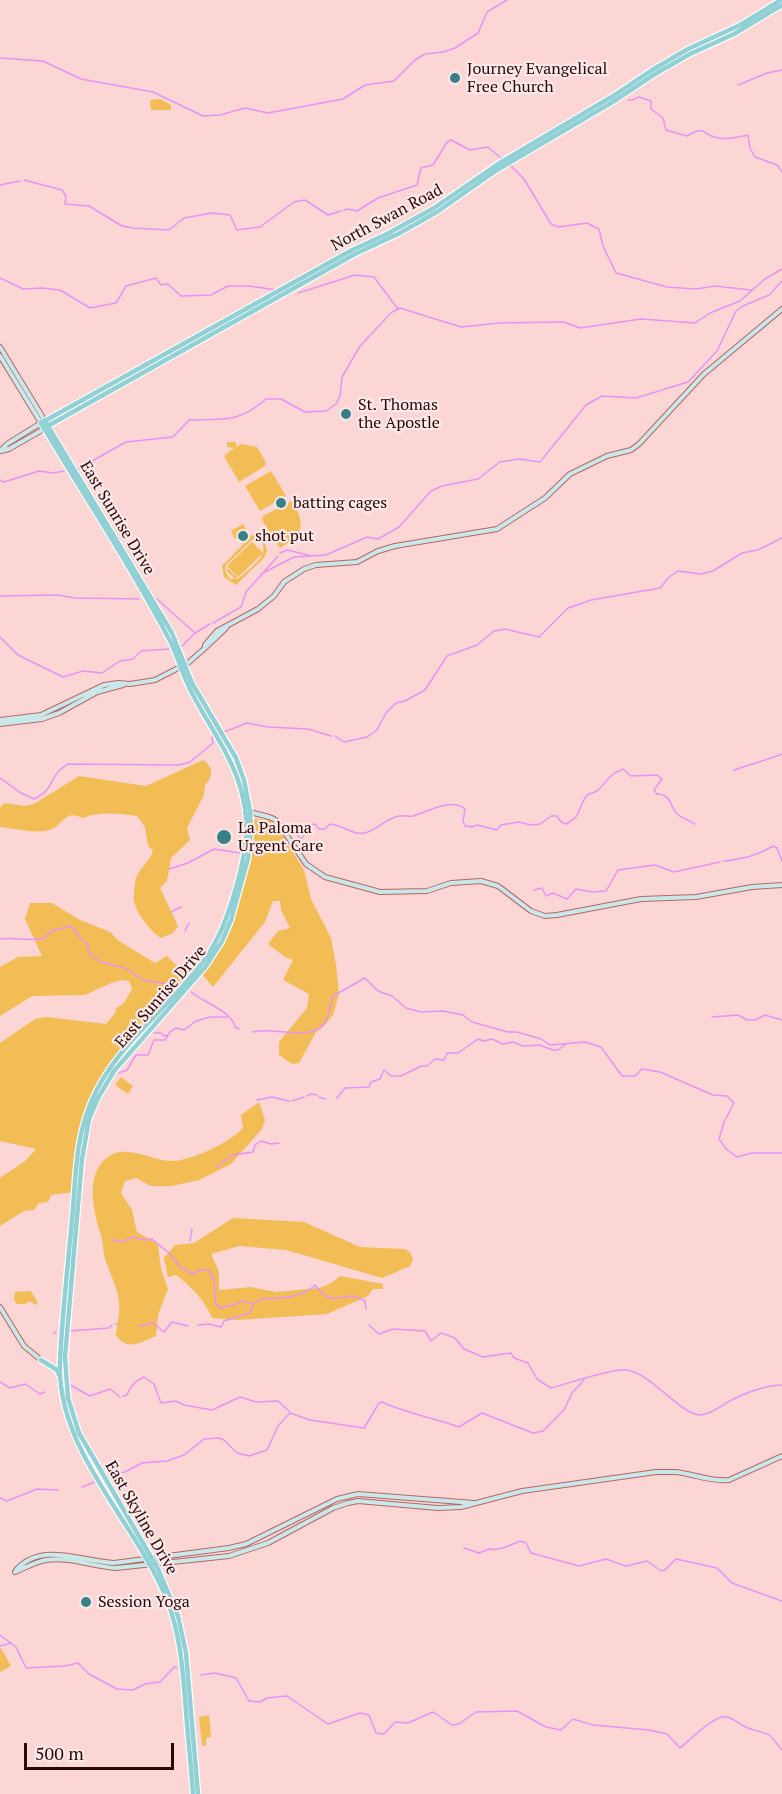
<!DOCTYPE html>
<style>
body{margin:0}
#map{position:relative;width:782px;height:1794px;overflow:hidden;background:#fcd6d4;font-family:"PT Serif",serif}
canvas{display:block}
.scale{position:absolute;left:24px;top:1743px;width:150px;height:27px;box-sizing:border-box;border:3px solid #280909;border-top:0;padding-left:8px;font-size:18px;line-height:21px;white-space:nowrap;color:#280909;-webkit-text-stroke:4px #fce8e7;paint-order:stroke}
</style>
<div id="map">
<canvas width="782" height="1794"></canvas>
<div class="scale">500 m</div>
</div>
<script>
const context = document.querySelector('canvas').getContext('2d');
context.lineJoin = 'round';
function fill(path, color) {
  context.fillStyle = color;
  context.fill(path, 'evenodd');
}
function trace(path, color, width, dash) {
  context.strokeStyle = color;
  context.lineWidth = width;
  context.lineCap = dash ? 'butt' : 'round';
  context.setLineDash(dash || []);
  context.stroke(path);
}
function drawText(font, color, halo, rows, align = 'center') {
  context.font = font + ' "PT Serif",serif';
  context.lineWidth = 4.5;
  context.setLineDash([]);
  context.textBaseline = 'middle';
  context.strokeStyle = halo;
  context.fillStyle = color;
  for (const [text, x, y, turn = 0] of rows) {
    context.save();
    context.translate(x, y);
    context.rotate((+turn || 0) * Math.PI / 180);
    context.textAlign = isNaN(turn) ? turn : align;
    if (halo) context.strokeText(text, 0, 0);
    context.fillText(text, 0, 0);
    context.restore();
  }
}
const green = new Path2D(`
 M160,99L171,105V110H151L150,100Z
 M227,442H236V447L241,444L257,447L266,463L265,466L239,482L224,456L234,448L227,447Z
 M271,471L286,496L260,511L245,486Z
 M292,501C306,525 304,534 280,548L262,520L263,516Z
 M243,524L249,535L243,541L240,536L235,539L231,531Z
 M253,534L264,541L267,551L264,558L236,585L224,577L222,566ZM252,540L261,541C271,555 249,569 239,578L236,579L237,577L228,569L226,570L235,579H230L225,571L226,565Z
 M252,542L263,553L238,577L227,566Z
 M203,760C214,767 213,777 205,785L204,795L187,828L190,840L171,858L167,881L160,888L178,926L173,933L161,938C151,932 136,913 134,901C133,899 135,881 136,878C140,867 151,861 153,850L148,846L145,827L137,816C119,814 100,811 83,818C66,810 65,821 54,828C40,836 15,828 0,827V808L4,803L25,806L34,804L79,776L146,786Z
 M254,819H269L275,823L304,870L311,899L331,938L336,965L339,994L333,1015L323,1027L316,1032L299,1063L292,1064L279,1055V1042L307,1008L309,994L283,980L293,960L285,957L268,944L278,931L290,928L281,910L280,901H273L265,922L213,987L202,974L222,941L246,872Z
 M30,903H52L80,920L110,932L119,941L155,963L167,956L188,977L100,1081C80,1116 76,1152 73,1192L51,1195L48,1202L39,1203L34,1210L24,1211L0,1226V1178L25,1161L36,1149L0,1141V1043L35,1019L46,1017L106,1024L116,1012L115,1009L124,1003L132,989L129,981L122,980L111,983L85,995L32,996L0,1016V967L18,957L42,956L25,919Z
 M121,1077L133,1086L128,1094L115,1085Z
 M259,1102L265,1120L262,1129L231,1164L199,1180L172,1186H151L136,1178L125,1181L121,1193L132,1210L137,1232L158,1244L161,1269L168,1289L158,1315L156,1336C141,1342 127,1352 116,1335C117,1325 120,1313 119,1303C118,1286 108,1271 104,1255C103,1249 103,1242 101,1236C95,1215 85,1181 103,1161C123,1140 150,1161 173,1161C193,1160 229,1143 243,1128L241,1115Z
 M233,1218L304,1222L360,1247L404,1249L410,1252L413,1259L410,1266L382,1278L286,1250L239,1246L211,1254L219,1271V1290L251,1287L276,1292L320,1288L331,1283L340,1276L383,1284V1289H373L368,1296L327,1314L238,1320L212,1318C205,1301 191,1286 176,1275L168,1277L164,1258L175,1245L194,1243Z
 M31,1291L38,1303L36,1305L30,1301L25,1304H17L14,1300L15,1292Z
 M1,1648L11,1666L0,1672V1649Z
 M209,1715L211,1737L206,1738V1745L202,1746L199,1717Z`);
const stream = new Path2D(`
 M0,58L43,61L81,79L153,92L203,116L220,115L245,108L268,113L343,99L365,85L394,81L415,60L425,54L443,52L455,48L478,33L487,12L507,0
 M738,85L767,73L782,70
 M628,100H632L639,97L651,101V109L663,118L666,130L687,136C708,124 700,135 718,138C727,140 739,137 748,135L750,148L755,157L777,165L782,172
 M510,165L524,179L551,224L559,227L587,223L599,229L603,246L616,273L667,287L696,289L715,286L751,290
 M24,180L62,190L66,196L65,204L89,206L122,226L133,228L169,230L184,218L212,213L230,215L237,230L260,227L294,202L305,200L328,215L341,211
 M0,185L20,181
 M344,210L348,209L357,211L378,198L417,185L421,168L433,165L447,142L451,140L470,150L488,147L502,159
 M0,278L23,289L42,288L60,290L90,308L116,303L126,286L156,278L161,285L168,284L181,296L211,295L228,286H249L277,290
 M298,293L355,275L374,277L398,309
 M78,469L126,442L173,437L189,420C223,419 239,423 266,399H281L305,412L326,411L336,404L340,396L342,377L360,346L392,312L400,308L461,327L499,323L564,322L580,328L641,319L695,323L710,313L740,301L765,279L782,269
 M0,480L4,482L39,471L53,473L64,471
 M280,553L287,550L308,555
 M261,574L294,557L326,555L367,537L378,539L399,527L431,491L442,486L478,479L500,462L519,459L540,462L586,405L602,396L636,398L688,382L717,351L736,311L743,306L769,295L782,281
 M0,596L58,595L75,598L139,599
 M157,599L195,633
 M213,623L241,607L246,592L278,556
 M0,637L18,655L63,677L83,671L102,673L120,661L133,659L141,651L169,649
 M182,646L195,633L210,624
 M224,732L247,723L268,727L308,729L331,736
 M335,736L344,742L367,737L377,730L386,713L396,703L405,701L425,690L447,656L477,645L494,631L505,629L539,637L568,608L591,600L660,588L669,577L678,571L701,574L713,571L742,553L758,550L782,538
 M734,770C751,764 765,761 782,754
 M0,778L21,793L34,799C57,788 48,775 68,764L179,765L190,762L213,743L212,737
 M286,831L293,829L301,840L309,825L315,824L319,829H325L330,824C343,825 354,836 365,833C376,830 387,818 399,816C403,815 408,817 413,816C427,812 452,797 465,809L463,821L465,826L472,827L477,825L497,830L501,825L519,822L530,825L540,824L551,816H557L561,822L566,824C582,815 577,811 585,798C588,792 592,794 597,791C607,783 607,775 623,769L631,776L657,775L662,779L654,790L657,794C673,795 669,806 677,814C682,818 690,821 695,824
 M274,847L281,846L282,840
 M258,849L272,847
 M724,861C743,859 756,856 773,846L777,848L782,861
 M169,869L188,863L214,849L240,853
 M534,890L542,888L546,896L553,893L567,899L576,889L592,892L606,891L618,870L655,865L674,872L720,862
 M171,912L181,907
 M185,931L189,923
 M0,939C15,937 30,942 45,938L51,931L71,926L81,939L87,943L89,954L101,962L125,968L143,980L174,985
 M191,992C203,1002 233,1012 235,1027L239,1029
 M712,1017L738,1015L747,1020H755L765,1015L782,1020
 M253,1032C272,1026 310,1042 324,1024C329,1018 330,1004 333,996L365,978L378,991L392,996L406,1008L421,1012L443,1011L463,1015L472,1022L508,1032H517L541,1039L550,1045L585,1042L601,1047L622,1076H635L642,1069L660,1072L713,1095L727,1096L734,1103L724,1122L719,1139L726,1149L737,1157L752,1153H782
 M154,1033H161L164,1036L167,1035
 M119,1073L127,1070L136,1055H148L154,1040H165L170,1032L176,1028L184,1030L196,1021L210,1017H227
 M307,1096L311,1094L317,1095
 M319,1097L325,1099
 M337,1098L345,1088L369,1087L371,1082L380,1079L384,1070L391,1076H401L421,1066H427L435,1059L444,1060L447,1053H458L478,1039L484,1041L492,1039L503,1044L513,1042L523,1046L539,1045L553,1050H558L565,1045
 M257,1100L272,1097L289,1101
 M292,1101L304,1097
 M217,1167L232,1155L253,1152L255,1145L261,1141L271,1144L279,1143
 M112,1240L122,1242L133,1237L146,1240L152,1239L170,1254L180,1267L193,1274L200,1270H208L214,1279L215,1303L220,1308L233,1305L242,1301L253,1304
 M190,1241L192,1229
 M255,1303C263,1297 269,1299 279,1298C291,1298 308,1293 315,1285C319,1290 324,1297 331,1298C346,1300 347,1291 365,1301L366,1309
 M116,1324H117
 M198,1325L209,1324L221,1327L224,1321L250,1313L253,1304
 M369,1325L379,1334L393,1329L425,1331L431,1341L441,1333L455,1338L464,1349L483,1357L511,1353L514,1358L528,1363L537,1379L551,1388C567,1384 613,1368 627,1370C651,1373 683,1417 701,1415C715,1413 725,1402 738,1397C750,1391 769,1385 782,1385
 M139,1326L153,1323L164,1332L172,1322L188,1326
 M70,1331L109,1328L112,1325
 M54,1333L56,1332
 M0,1382L10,1388L25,1384L40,1394L45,1392
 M70,1385L90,1396L110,1389L120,1397
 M123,1396L127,1395C130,1386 135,1381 144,1377L154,1384L161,1403L176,1401L184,1405L212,1410L240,1397L256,1402L278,1401L290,1412
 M108,1474L125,1472L142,1463L167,1461L184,1455L204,1439L219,1438L224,1440L237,1453L249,1456L267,1450L278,1426L290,1413L310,1420L364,1428L379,1403L382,1402C406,1413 433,1418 459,1427L482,1413L533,1433L543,1431L564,1410L572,1393L584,1380
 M82,1487L95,1482
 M0,1498L7,1501L37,1489L58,1490
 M464,1548L479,1553L489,1549C500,1551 511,1545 520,1541L526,1543L531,1553L579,1566L606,1559L626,1566L647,1561L661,1571L665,1570L676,1559L717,1568L732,1583L782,1601
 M0,1635L16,1647L26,1668L64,1666L78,1663L89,1674L117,1689L133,1690L145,1684L160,1682L174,1667L177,1668
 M0,1646L11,1643
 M201,1675L215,1673L236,1678L249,1701L260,1702L267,1698L287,1696L328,1724L360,1713L369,1715L376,1733L384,1734L395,1722L408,1723L433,1712L452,1725L459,1724L476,1712L517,1711L546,1727L561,1730L573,1719L593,1725L649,1730L667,1734L680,1748C690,1740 715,1714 727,1717C734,1718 741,1726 748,1728C771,1736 766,1729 782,1750`);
const secondary = new Path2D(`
 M0,347L45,421
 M0,356L41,423L7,444L0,451
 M1,451L9,449L44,429
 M226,628L205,648V645L217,631L258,609L274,596L284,582L304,569L316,565L357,562L378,551L395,546L497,529L545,498L570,474L607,456L631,450L639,444L704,374L782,309
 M0,720L41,715L104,685L118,683L130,684L155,680L188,663L205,648
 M0,724L42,719L59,713L97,692L123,685
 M250,811C257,816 268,814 277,821L306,864L325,877L380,892L427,891L451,883L481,881L498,886L531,911L545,916L557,915L641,899L696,897L752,887L782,885
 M0,1307L24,1346L41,1360
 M16,1570C42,1541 83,1562 114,1563L229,1548L246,1544L337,1499L358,1494L474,1503
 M15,1572C25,1568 35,1562 46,1560C69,1556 93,1567 116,1568L229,1556L268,1543L333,1508L348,1503L358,1501L438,1508L461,1507L522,1491L656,1472C662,1472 669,1472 676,1472C694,1474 710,1482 729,1480L782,1456`);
const primary = new Path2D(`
 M45,421L172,633L192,683L236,758L244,780L250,811L251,830L248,859L231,920L222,941L206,966L114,1071L98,1098L89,1119L82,1159L65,1357L68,1398L79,1433L158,1569L178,1616L186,1653L198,1794
 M46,427L355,254L398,234L437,212L497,170L611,103L655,74L690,54L734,34L782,5
 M41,1360L57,1370L59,1375
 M193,1794C191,1766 188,1739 186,1711C183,1673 181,1636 167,1600C136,1522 56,1450 60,1362C62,1314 68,1266 72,1219C76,1178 75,1138 92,1100C116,1044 170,1008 205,959C220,938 228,915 235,891C243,864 249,837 245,809C239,764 212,732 192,693C182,675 178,655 168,637C130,564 83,494 41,423L352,250L387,234L434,208L498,164L613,96L652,70L688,49L740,25L781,0`);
const markers = [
 [455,78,6,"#388085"],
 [346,414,6,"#388085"],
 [281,503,6,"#388085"],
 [243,536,6,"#388085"],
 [224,837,8,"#388085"],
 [86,1602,6,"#388085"]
];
const poiNames = [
 ["Journey Evangelical",467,69],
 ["Free Church",467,87],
 ["St. Thomas",358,405],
 ["the Apostle",358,423],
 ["batting cages",293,503],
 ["shot put",255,536],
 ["La Paloma",238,828],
 ["Urgent Care",238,846],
 ["Session Yoga",98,1602]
];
const streetNames = [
 ["North Swan Road",387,218,-28],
 ["East Sunrise Drive",117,518,59],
 ["East Sunrise Drive",161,997,-49],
 ["East Skyline Drive",141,1518,60]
];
fill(green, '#f2bd55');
trace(stream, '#e793f5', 1.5);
trace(secondary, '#b86665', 6);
trace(primary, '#fff', 7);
trace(secondary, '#c8e8ea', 4);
trace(primary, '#91d0d4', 4.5);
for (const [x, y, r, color] of markers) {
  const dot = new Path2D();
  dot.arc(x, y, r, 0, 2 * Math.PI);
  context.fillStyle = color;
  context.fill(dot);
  trace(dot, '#fce8e7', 2);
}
drawText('16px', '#280909', '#fce8e7', poiNames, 'left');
drawText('16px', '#280909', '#fce8e7', streetNames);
</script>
